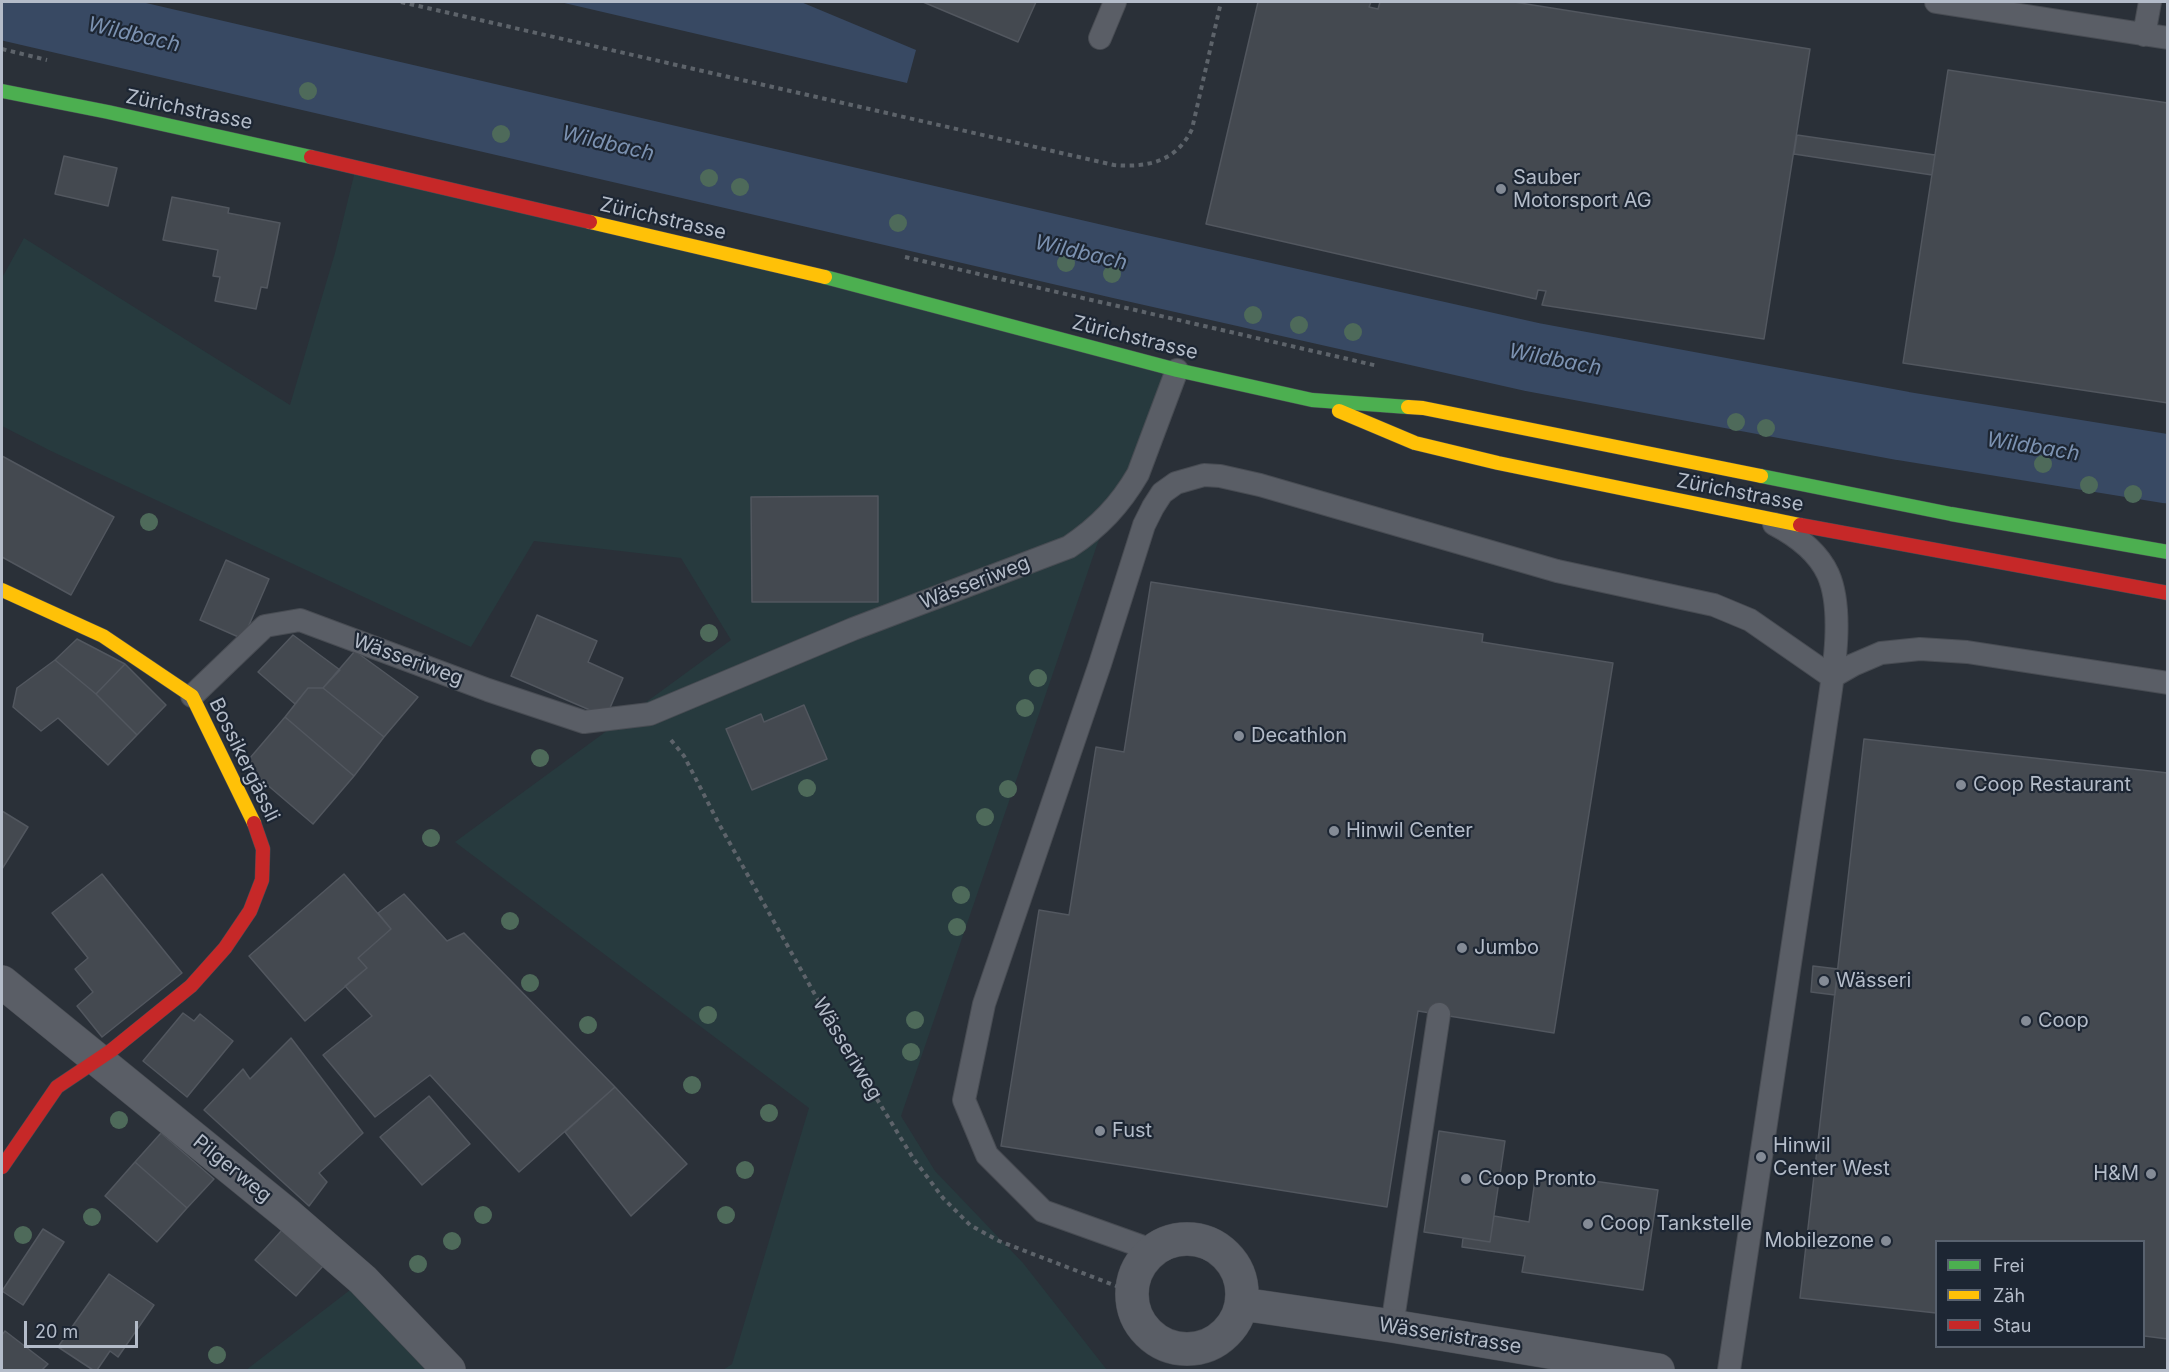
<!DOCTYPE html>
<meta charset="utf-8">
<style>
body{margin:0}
#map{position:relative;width:2169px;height:1372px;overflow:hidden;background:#2a3038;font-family:Inter,sans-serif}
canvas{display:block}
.frame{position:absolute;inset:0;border:3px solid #b4bcc9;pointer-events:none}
.legend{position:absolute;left:1935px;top:1240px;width:210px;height:108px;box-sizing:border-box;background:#1d2633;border:2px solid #59626f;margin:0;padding:8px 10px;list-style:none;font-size:18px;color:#b4bcc9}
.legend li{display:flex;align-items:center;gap:12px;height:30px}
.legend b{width:30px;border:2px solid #59626f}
.scale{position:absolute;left:24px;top:1321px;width:114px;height:27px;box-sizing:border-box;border:3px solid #b4bcc9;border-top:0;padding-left:8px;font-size:18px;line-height:21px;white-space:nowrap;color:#b4bcc9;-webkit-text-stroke:4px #1d2633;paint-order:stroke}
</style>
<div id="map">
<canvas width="2169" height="1372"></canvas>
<div class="frame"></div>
<ul class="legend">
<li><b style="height:8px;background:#4caf50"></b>Frei</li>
<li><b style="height:8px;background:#ffc107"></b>Zäh</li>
<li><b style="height:8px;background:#c62828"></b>Stau</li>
</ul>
<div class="scale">20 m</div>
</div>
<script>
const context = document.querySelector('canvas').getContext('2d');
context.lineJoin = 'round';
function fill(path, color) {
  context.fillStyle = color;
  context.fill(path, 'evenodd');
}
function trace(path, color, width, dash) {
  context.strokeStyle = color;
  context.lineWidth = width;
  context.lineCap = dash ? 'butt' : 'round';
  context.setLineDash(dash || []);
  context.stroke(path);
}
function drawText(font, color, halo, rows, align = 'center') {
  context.font = font + ' Inter,sans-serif';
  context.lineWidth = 4.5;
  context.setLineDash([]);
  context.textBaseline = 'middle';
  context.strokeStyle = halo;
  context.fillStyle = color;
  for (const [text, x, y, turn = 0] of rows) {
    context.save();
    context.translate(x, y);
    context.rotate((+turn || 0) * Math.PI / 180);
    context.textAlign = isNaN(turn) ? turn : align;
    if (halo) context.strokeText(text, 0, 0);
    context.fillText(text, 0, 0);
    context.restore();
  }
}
const green = new Path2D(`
 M356,167L1177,370L1145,459L1098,542L901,1116L935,1171L1023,1263L1107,1370H723L732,1364L809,1108L455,842L731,640L681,558L534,541L471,647L51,451L2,426V278L24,238L290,405L335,253Z
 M363,1280L449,1370H246Z`);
const water = new Path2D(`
 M560,2H801L916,50L907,83Z`);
const river = new Path2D(`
 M2,5L1123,265L1532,357L1903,426L2168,469`);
const building = new Path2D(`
 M923,2H1036L1018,42Z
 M1258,2H1371L1369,7L1378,9L1380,2H1514L1810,49L1764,339L1542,305L1546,291L1538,290L1536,299L1206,224Z
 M1948,70L2168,103V403L1903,363Z
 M1797,135L1935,155L1932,175L1794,154Z
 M64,156L117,168L108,206L55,194Z
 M172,197L229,208L228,213L280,223L267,288L261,287L256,309L215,301L220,277L213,276L218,250L163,240Z
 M2,456L114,517L71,595L2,557Z
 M878,496V602H752L751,497Z
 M226,560L269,579L243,639L200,620Z
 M1151,582L1483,634L1482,642L1613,663L1554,1033L1418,1011L1387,1207L1001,1146L1039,910L1069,915L1096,747L1124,752Z
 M537,615L597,641L588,662L623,678L606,717L511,676Z
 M293,635L340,670L323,688H308L295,704L258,672Z
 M77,639L125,664L96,694L55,660Z
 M355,651L418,697L384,737L323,688Z
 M55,660L96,694L137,735L108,765L58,718L41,731L13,707L17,688Z
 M125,664L166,705L137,735L96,694Z
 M308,688H323L384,737L354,776L285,717Z
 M804,705L827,759L752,790L726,729L761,714L764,722Z
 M285,717L354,776L313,824L244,765Z
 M1864,739L2168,773V1339L2144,1336V1242H1936V1313L1800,1298Z
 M2,811L28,827L2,869Z
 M102,874L182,973L102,1037L77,1006L93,992L75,969L88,958L52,913Z
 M344,874L391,929L358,958L367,968L305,1021L249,956Z
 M404,894L447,941L464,933L615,1087L519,1172L430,1075L375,1117L323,1055L372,1016L345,986L367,968L358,958L391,929L378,913Z
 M1813,966L1838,969L1835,995L1811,992Z
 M183,1013L194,1021L200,1014L233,1041L187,1097L143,1061Z
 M291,1038L363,1133L319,1173L327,1182L309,1206L204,1110L243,1069L250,1079Z
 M615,1087L687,1164L631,1216L565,1132Z
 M429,1096L470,1144L422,1185L380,1137Z
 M1439,1131L1505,1141L1490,1242L1424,1232Z
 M161,1133L214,1179L187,1208L135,1162Z
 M135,1162L187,1208L157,1242L105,1196Z
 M1536,1173L1658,1190L1643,1290L1522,1272L1525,1256L1462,1247L1463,1238L1490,1242L1494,1216L1529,1222Z
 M43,1229L64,1242L23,1305L2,1291Z
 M282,1230L323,1266L296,1296L255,1260Z
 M109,1274L154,1305L118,1357L110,1351L97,1370H93L58,1347Z
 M5,1331L48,1364L42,1370H2V1335Z`);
const path = new Path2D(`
 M401,2L1114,165C1148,168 1177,161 1192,129L1221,2
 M2,49L47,60
 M905,257L1378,366
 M671,740L684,756L719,824L836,1032L913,1158L943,1198L970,1225L999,1241L1132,1292`);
const lane = new Path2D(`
 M1936,2L2168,38
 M2144,35L2150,2
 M1100,38L1115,2
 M1832,677L1853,665L1881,653L1920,649L1967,652L2168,683
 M192,696L265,626L300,620L488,690L584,722L650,714L853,629L1069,547C1099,527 1120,505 1138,474L1177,370
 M1152,1250L1043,1211L987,1155L964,1100L984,1004L1100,664L1144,525L1153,507L1162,493L1176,483L1204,475L1220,476L1260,485L1557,571L1714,605L1750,620L1832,677
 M1392,1326L1439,1014
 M1729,1370L1825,730C1831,687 1846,614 1828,574C1818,552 1795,535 1774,524`);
const street = new Path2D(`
 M2,982L287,1214L363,1280L449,1370
 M1132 1294a55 55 0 1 1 110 0a55 55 0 1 1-110 0Z
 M1242,1304L1392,1326L1658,1370`);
const fast = new Path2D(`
 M2,91L108,112L311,157
 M825,277L1177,370L1312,400L1408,407
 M1761,476L1951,514L2168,552`);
const slow = new Path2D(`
 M590,222L825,277
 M1408,407L1423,408L1761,476
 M1339,411L1415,443L1498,463L1800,525
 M2,590L103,636L192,696L254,823`);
const jam = new Path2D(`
 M311,157L590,222
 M1800,525L2168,593
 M2,1167L57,1087L112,1050L191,986L225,948L250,911L262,880L263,849L254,823`);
const trees = [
 [308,91],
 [501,134],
 [709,178],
 [740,187],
 [898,223],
 [1066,263],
 [1112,274],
 [1253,315],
 [1299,325],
 [1353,332],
 [1736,422],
 [1766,428],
 [2043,464],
 [2089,485],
 [2133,494],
 [149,522],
 [709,633],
 [1038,678],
 [1025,708],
 [540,758],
 [807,788],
 [1008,789],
 [985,817],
 [431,838],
 [961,895],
 [510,921],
 [957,927],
 [530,983],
 [708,1015],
 [915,1020],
 [588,1025],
 [911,1052],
 [692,1085],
 [769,1113],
 [119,1120],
 [745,1170],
 [483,1215],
 [726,1215],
 [92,1217],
 [23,1235],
 [452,1241],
 [418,1264],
 [217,1355]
];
const markers = [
 [1501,189,6,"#848b96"],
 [1239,736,6,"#848b96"],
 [1961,785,6,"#848b96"],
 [1334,831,6,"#848b96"],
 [1462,948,6,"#848b96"],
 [1824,981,6,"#848b96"],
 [2026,1021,6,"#848b96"],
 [1100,1131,6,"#848b96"],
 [1761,1157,6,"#848b96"],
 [2151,1174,6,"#848b96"],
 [1466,1179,6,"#848b96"],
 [1588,1224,6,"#848b96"],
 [1886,1241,6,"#848b96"]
];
const streetNames = [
 ["Zürichstrasse",189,110,12],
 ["Zürichstrasse",663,219,13],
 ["Zürichstrasse",1135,338,14],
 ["Zürichstrasse",1740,493,11],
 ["Wässeriweg",975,583,-21],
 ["Wässeriweg",408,660,20],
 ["Bossikergässli",244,760,64],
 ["Wässeriweg",847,1049,59],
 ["Pilgerweg",232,1169,39],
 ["Wässeristrasse",1450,1336,9]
];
const poiNames = [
 ["Sauber",1513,178],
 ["Motorsport AG",1513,201],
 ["Decathlon",1251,736],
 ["Coop Restaurant",1973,785],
 ["Hinwil Center",1346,831],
 ["Jumbo",1474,948],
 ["Wässeri",1836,981],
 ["Coop",2038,1021],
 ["Fust",1112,1131],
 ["Hinwil",1773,1146],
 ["Center West",1773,1169],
 ["H&M",2139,1174,"right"],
 ["Coop Pronto",1478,1179],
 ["Coop Tankstelle",1600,1224],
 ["Mobilezone",1874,1241,"right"]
];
const waterNames = [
 ["Wildbach",134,35,13],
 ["Wildbach",608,144,13],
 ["Wildbach",1081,253,13],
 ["Wildbach",1555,360,11],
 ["Wildbach",2033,447,9]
];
fill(green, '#273a3e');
fill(water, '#384963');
trace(river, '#384963', 69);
fill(building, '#444950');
trace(building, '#52575f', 1.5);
trace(lane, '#484c53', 24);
trace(street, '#484c53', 34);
trace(fast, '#484c53', 15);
trace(slow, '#484c53', 15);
trace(jam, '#484c53', 15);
trace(path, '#5d636a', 4, [4.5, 4.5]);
trace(lane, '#5a5e66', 22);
trace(street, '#5a5e66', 33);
trace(fast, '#4caf50', 14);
trace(slow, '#ffc107', 14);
trace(jam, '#c62828', 14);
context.fillStyle = '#4e6a5a';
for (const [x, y] of trees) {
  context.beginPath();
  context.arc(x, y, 9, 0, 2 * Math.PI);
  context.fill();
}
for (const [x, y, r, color] of markers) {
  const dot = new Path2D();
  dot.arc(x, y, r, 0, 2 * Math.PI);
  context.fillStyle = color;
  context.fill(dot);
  trace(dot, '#1d2633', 2);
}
drawText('20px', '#b4bcc9', '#1d2633', streetNames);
drawText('20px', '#b4bcc9', '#1d2633', poiNames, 'left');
drawText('italic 21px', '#7c92b1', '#1d2633', waterNames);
</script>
